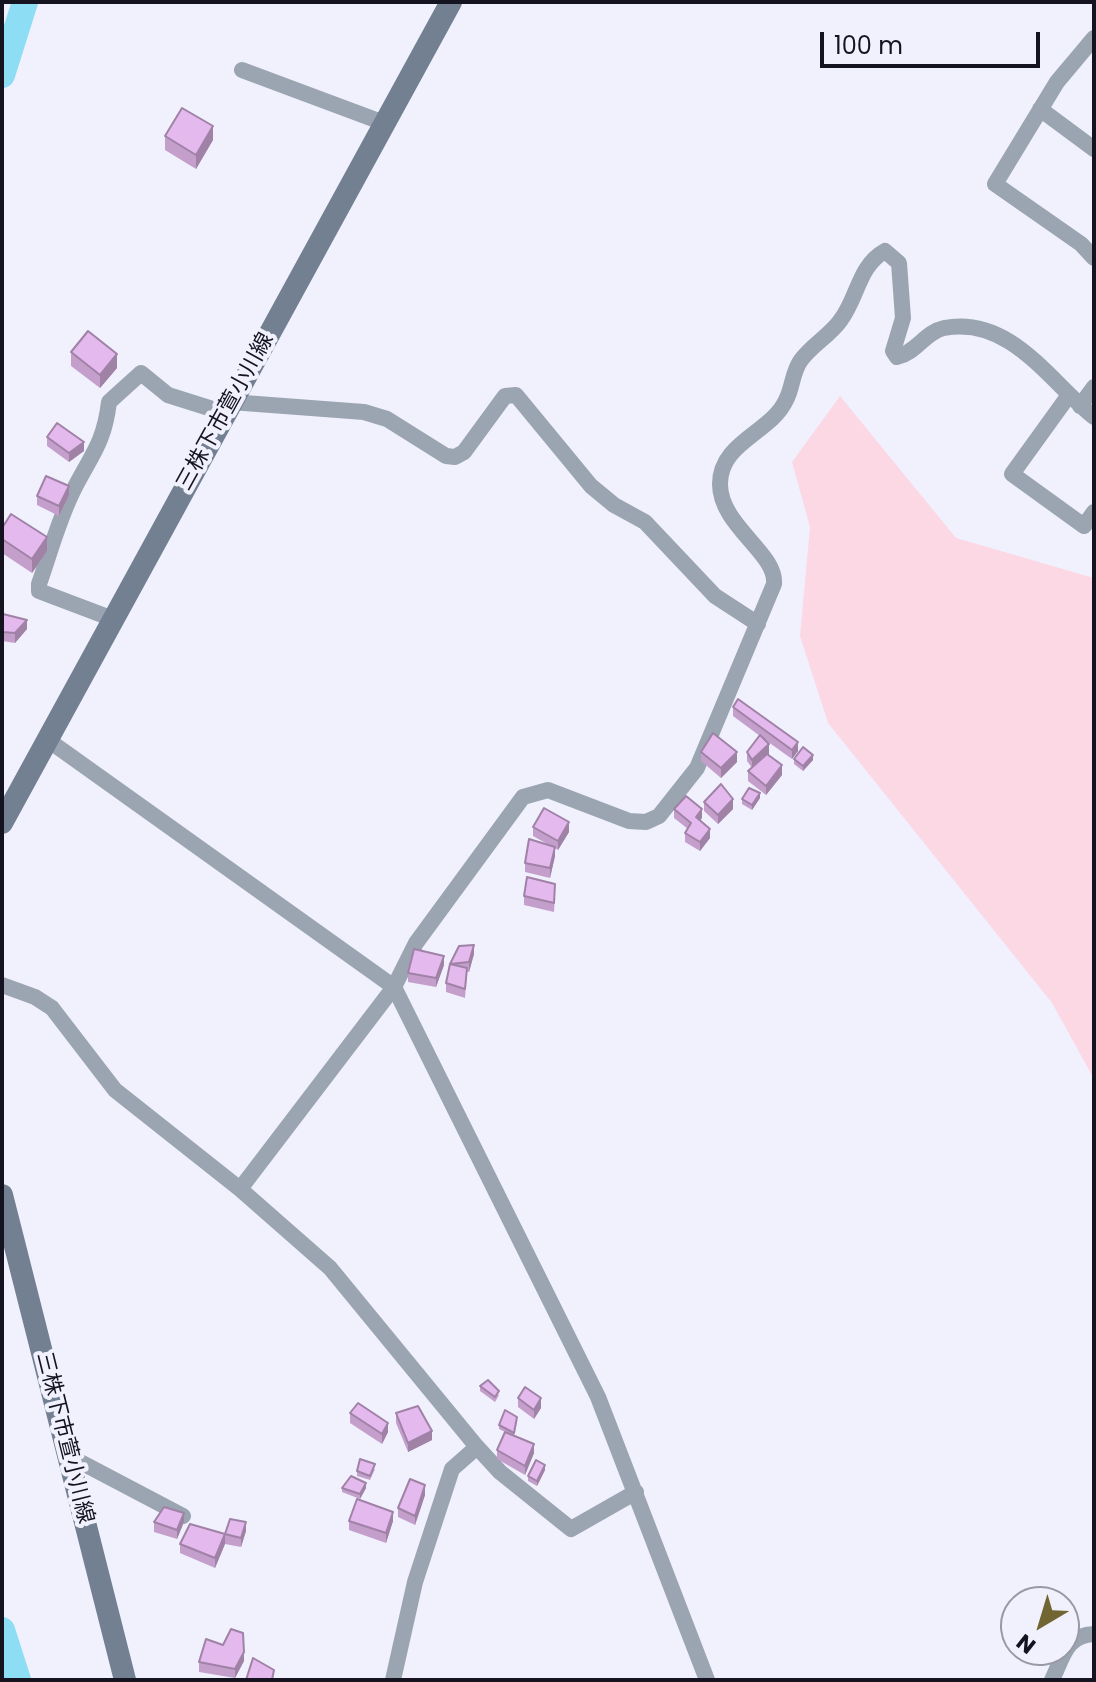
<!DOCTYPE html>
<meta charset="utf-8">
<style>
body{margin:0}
#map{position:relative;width:1096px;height:1682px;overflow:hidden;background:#f1f1fe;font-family:Poppins,sans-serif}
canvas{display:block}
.frame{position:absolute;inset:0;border:4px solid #14131f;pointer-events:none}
.north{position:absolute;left:1000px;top:1586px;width:80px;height:80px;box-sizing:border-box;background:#f1f1fe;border:2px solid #9998a5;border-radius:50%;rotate:218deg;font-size:22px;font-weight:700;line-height:32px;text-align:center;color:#14131f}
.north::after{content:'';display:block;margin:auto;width:28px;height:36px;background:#716532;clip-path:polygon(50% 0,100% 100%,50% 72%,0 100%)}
.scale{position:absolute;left:820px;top:32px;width:220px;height:36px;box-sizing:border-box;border:4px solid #14131f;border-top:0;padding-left:10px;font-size:24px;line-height:28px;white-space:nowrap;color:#14131f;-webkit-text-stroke:6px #f1f1fe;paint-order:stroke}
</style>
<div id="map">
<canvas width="1096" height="1682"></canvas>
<div class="frame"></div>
<div class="north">N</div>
<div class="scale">100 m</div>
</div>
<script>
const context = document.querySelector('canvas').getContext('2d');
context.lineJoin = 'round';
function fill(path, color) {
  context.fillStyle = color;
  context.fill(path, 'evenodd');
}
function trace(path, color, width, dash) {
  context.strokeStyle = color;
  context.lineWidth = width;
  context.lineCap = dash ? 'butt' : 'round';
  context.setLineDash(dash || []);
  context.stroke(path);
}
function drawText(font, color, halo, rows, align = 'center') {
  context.font = font + ' Poppins,"Noto Sans JP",sans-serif';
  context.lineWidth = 8;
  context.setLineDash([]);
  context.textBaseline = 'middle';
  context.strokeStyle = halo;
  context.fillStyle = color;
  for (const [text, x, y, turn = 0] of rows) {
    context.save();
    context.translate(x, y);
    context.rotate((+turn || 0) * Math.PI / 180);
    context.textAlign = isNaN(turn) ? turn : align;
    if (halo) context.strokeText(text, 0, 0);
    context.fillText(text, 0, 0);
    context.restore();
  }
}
const green = new Path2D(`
 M840,396L956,538L1094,578V1079L1052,1003L828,723L800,636L810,527L792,462Z`);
const river = new Path2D(`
 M2,75L25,2
 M2,1630L18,1680`);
const minor = new Path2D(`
 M1094,38L1057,82L995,184L1081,244L1094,258
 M242,70L384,123
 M1040,109L1094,149
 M1069,395L1012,474L1084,526L1094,512
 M231,402L364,412L387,419L446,456L455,457L464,452L505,396L516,395L591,486L614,505L645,522L715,596L758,624
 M1080,406L1094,387
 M113,619L39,591V584C50,553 59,518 74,489C92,454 104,443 109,402L141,373L168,395L225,413
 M48,740L394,987L598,1397L707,1680
 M2,985L35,997L52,1008L115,1090L240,1189L330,1268L477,1447L500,1472L571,1529L636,1492
 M240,1189L394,987L416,943L523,797L548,790L629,821L646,822L659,816L697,768L774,584C777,553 720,526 720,484C720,442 771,433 786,400C793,387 792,372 801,360C812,345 829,336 840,321C858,298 858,266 885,251L899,263L903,318L893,351L897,357C916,353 925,332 944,328C1010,315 1050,382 1094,417
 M69,1456L183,1516
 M393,1680L415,1582L452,1469L477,1447
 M1052,1680C1063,1657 1066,1635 1094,1634`);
const secondary = new Path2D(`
 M2,823L451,2
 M2,1195L125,1680`);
const wall = new Path2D(`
 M165,136L213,140L196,169L165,150Z
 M71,352L117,368L100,388L71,366Z
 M47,437L84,451L69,462L47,446Z
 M69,495L59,516L37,505V496Z
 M2,528L47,551L32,573L2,553Z
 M2,616L27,629L15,643L2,641Z
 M733,707L798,751L792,759L764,739L769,754L768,755L782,775L766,795L748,781V771L752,768L747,761V752L760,736L733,716Z
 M701,752L737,762L721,778L701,761Z
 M794,759L813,760L803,771L794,764Z
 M760,798L752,810L742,804V799Z
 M704,802L733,809L718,824L704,811Z
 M674,809L702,818L700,820L710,838L700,851L685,842V833L688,829L674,818Z
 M533,827L569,832L558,850L555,848V856L550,878L525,872V863L549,845L533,836Z
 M555,894L554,912L524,905V896Z
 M474,954L469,972H467L465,998L446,992V983L450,964Z
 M444,965L436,987L408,982V973Z
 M480,1386L499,1395L495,1402L480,1391Z
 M518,1398L541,1408L534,1419L518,1407Z
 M350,1413L388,1432L382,1444L350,1423Z
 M396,1413L432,1440L408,1452L396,1423Z
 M517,1421L514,1436L534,1453L525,1475L497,1459V1450L505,1432L499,1429V1425Z
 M375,1469L370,1480L357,1476V1471Z
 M545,1470L537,1486L528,1481V1476Z
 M342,1488H366L360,1499L342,1492Z
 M425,1495L415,1525L398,1517V1508Z
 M349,1521H393L386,1543L349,1530Z
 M154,1522H184L177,1539L154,1532Z
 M246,1531L241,1547L225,1544L215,1568L180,1553V1544Z
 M244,1661L235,1678L199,1672V1662Z`);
const shadedWall = new Path2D(`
 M213,126V140L196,169V155Z
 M117,354V368L100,388V375Z
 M84,442V451L69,462V453Z
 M69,486V495L59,516V506Z
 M47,537V551L32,573V559Z
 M27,620V629L15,643V633Z
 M798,742V751L792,759V750Z
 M769,744V754L752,769V760Z
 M737,752V762L721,778V768Z
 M813,755V760L803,771V766Z
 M782,765V775L766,795V786Z
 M760,793V798L752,810V805Z
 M733,799V809L718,824V815Z
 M702,809V818L696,826V817Z
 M569,822V832L558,850V841Z
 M710,829V838L700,851V842Z
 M555,847V856L550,878V868Z
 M474,945V954L469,972V962Z
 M444,956V965L436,987V978Z
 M541,1398V1408L534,1419V1410Z
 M388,1423V1432L382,1444V1434Z
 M432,1431V1440L408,1452V1443Z
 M534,1444V1453L525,1475V1466Z
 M545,1465V1470L537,1486V1481Z
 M366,1483V1488L360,1499V1494Z
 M425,1485V1495L415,1525V1516Z
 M393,1512V1521L386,1543V1533Z
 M184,1513V1522L177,1539V1530Z
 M246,1522V1531L241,1547V1538Z
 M225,1534V1544L215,1568V1558Z
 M244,1652V1661L235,1678V1669Z`);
const building = new Path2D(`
 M182,108L213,126L196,155L165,136Z
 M88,331L117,354L100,375L71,352Z
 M57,423L84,442L69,453L47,437Z
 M46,476L69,486L59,506L37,496Z
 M11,514L47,537L32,559L2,539V528Z
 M3,614L27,620L15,633L2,632Z
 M738,699L798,742L792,750L733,707Z
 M713,733L737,752L721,768L701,752Z
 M760,735L769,744L752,760L747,752Z
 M803,747L813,755L803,766L794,759Z
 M767,754L782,765L766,786L748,771Z
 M721,784L733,799L718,815L704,802Z
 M749,788L760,793L752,805L742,799Z
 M686,796L702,809L696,817L710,829L700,842L685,833L691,823L674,809Z
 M544,808L569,822L558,841L533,827Z
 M529,839L555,847L550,868L525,863Z
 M527,877L555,884L554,903L524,896Z
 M474,945L469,962L450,964L459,946Z
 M414,949L444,956L436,978L408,973Z
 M450,964L467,968L465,989L446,983Z
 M488,1380L499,1391L495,1397L480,1386Z
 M525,1387L541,1398L534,1410L518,1398Z
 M358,1403L388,1423L382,1434L350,1413Z
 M418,1406L432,1431L408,1443L396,1413Z
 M505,1410L517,1417L514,1433L499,1425Z
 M505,1432L534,1444L525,1466L497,1450Z
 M360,1459L375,1464L370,1476L357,1471Z
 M536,1460L545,1465L537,1481L528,1476Z
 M351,1476L366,1483L360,1494L342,1488Z
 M410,1479L425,1485L415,1516L398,1508Z
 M357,1499L393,1512L386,1533L349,1521Z
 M164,1507L184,1513L177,1530L154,1522Z
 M230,1519L246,1522L241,1538L225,1534L215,1558L180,1544L190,1524L225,1534Z
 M231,1629L243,1633L244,1652L235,1669L199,1662L206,1639L223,1645Z
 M253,1658L274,1670L272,1680H246Z`);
const streetNames = [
 ["三株下市萱小川線",226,412,-61],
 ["三株下市萱小川線",64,1438,76]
];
fill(green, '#fcd7e4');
trace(river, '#8dddf5', 26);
trace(minor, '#9ba5b1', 16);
trace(secondary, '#728092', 22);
fill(wall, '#c49fcc');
fill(shadedWall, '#a082a6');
fill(building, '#e4b9ed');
trace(building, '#a082a6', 2);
drawText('22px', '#14131f', '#f1f1fe', streetNames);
</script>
